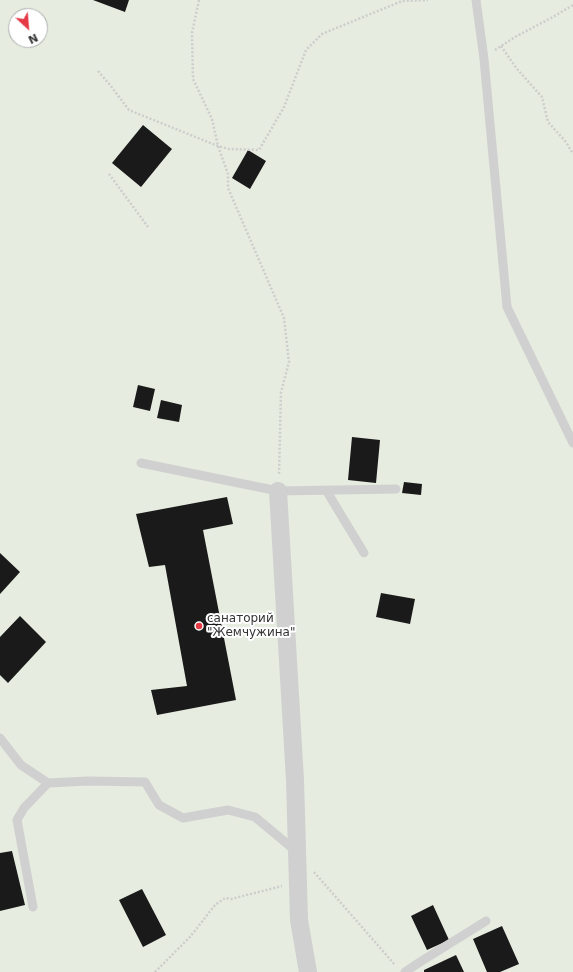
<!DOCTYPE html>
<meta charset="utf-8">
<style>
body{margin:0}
#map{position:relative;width:573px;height:972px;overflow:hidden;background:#fff;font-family:"DejaVu Sans",sans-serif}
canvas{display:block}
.north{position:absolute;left:8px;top:8px;width:40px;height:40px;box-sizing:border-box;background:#fff;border:1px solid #adadad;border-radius:50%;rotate:154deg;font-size:11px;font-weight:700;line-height:16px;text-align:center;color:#333}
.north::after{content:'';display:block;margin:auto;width:14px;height:18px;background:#e63946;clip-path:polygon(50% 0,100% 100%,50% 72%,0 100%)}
</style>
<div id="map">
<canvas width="573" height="972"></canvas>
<div class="north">N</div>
</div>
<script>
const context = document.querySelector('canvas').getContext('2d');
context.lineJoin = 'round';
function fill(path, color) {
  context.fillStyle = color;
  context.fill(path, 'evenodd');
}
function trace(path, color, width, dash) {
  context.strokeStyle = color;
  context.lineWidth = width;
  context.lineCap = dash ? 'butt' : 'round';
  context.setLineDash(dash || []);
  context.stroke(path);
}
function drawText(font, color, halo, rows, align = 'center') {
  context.font = font + ' "DejaVu Sans",sans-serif';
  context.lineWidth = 4;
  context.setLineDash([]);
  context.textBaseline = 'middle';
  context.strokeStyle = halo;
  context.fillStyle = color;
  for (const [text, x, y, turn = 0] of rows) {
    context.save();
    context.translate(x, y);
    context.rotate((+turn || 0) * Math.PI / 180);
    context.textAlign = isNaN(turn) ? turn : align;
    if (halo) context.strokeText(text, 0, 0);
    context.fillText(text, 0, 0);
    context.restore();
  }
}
const green = new Path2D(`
 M0,0H573V972H0ZM16,16H40V40H16Z`);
const building = new Path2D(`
 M93,0H129L125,12Z
 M143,125L172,149L141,187L112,163Z
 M248,150L266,161L250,189L232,178Z
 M138,385L155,389L150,411L133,407Z
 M161,400L182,405L179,422L157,418Z
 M352,437L380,440L376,483L348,480Z
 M404,482L422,484L421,495L402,493Z
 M227,497L233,524L203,530L236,700L157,715L151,690L187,686L165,565L149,567L136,514Z
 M0,553L20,572L0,594Z
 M381,593L415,599L410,624L376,617Z
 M20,616L46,642L8,683L0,675V637Z
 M12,851L25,905L0,911V853Z
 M142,889L166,935L143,947L119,900Z
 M433,905L449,940L427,950L411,916Z
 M502,926L519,964L500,972H487L473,939Z
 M456,955L464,972H424V970Z`);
const path = new Path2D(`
 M199,0L192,33L193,79L212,119L218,146L228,174V188L284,318L289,362L281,392L279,474
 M501,46L517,69L542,97L548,122L566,142L573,154
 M495,50L515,37L553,17L573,5
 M98,71L110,85L129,110L218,146L229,149L259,150L284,107L306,50L322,34L402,1L428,0
 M109,174L148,227
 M314,872L395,965
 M155,972L190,937L215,905L225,898L231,899L282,886`);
const lane = new Path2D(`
 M476,0L484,59L507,307L573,443
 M141,463L278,491L396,489
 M326,490L364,553
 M0,738L21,765L48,783L88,781L145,782L159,805L183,818L228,810L255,817L297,852
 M33,907L17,820L24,808L48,783
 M405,972L420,962L486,921`);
const street = new Path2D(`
 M278,491L295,780L299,920L308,972`);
const markers = [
 [199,626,4,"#e63946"]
];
const poiNames = [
 ["санаторий",207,619],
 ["\"Жемчужина\"",207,633]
];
fill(green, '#e6ecdf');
fill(building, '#1a1a1a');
trace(path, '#cdcdcd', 2.5, [2, 2]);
trace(lane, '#d0d0d0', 9);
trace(street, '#d0d0d0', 18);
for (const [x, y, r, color] of markers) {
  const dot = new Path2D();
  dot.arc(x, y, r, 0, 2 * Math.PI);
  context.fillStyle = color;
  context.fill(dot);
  trace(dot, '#fff', 1.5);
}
drawText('12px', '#333', '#fff', poiNames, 'left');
</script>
